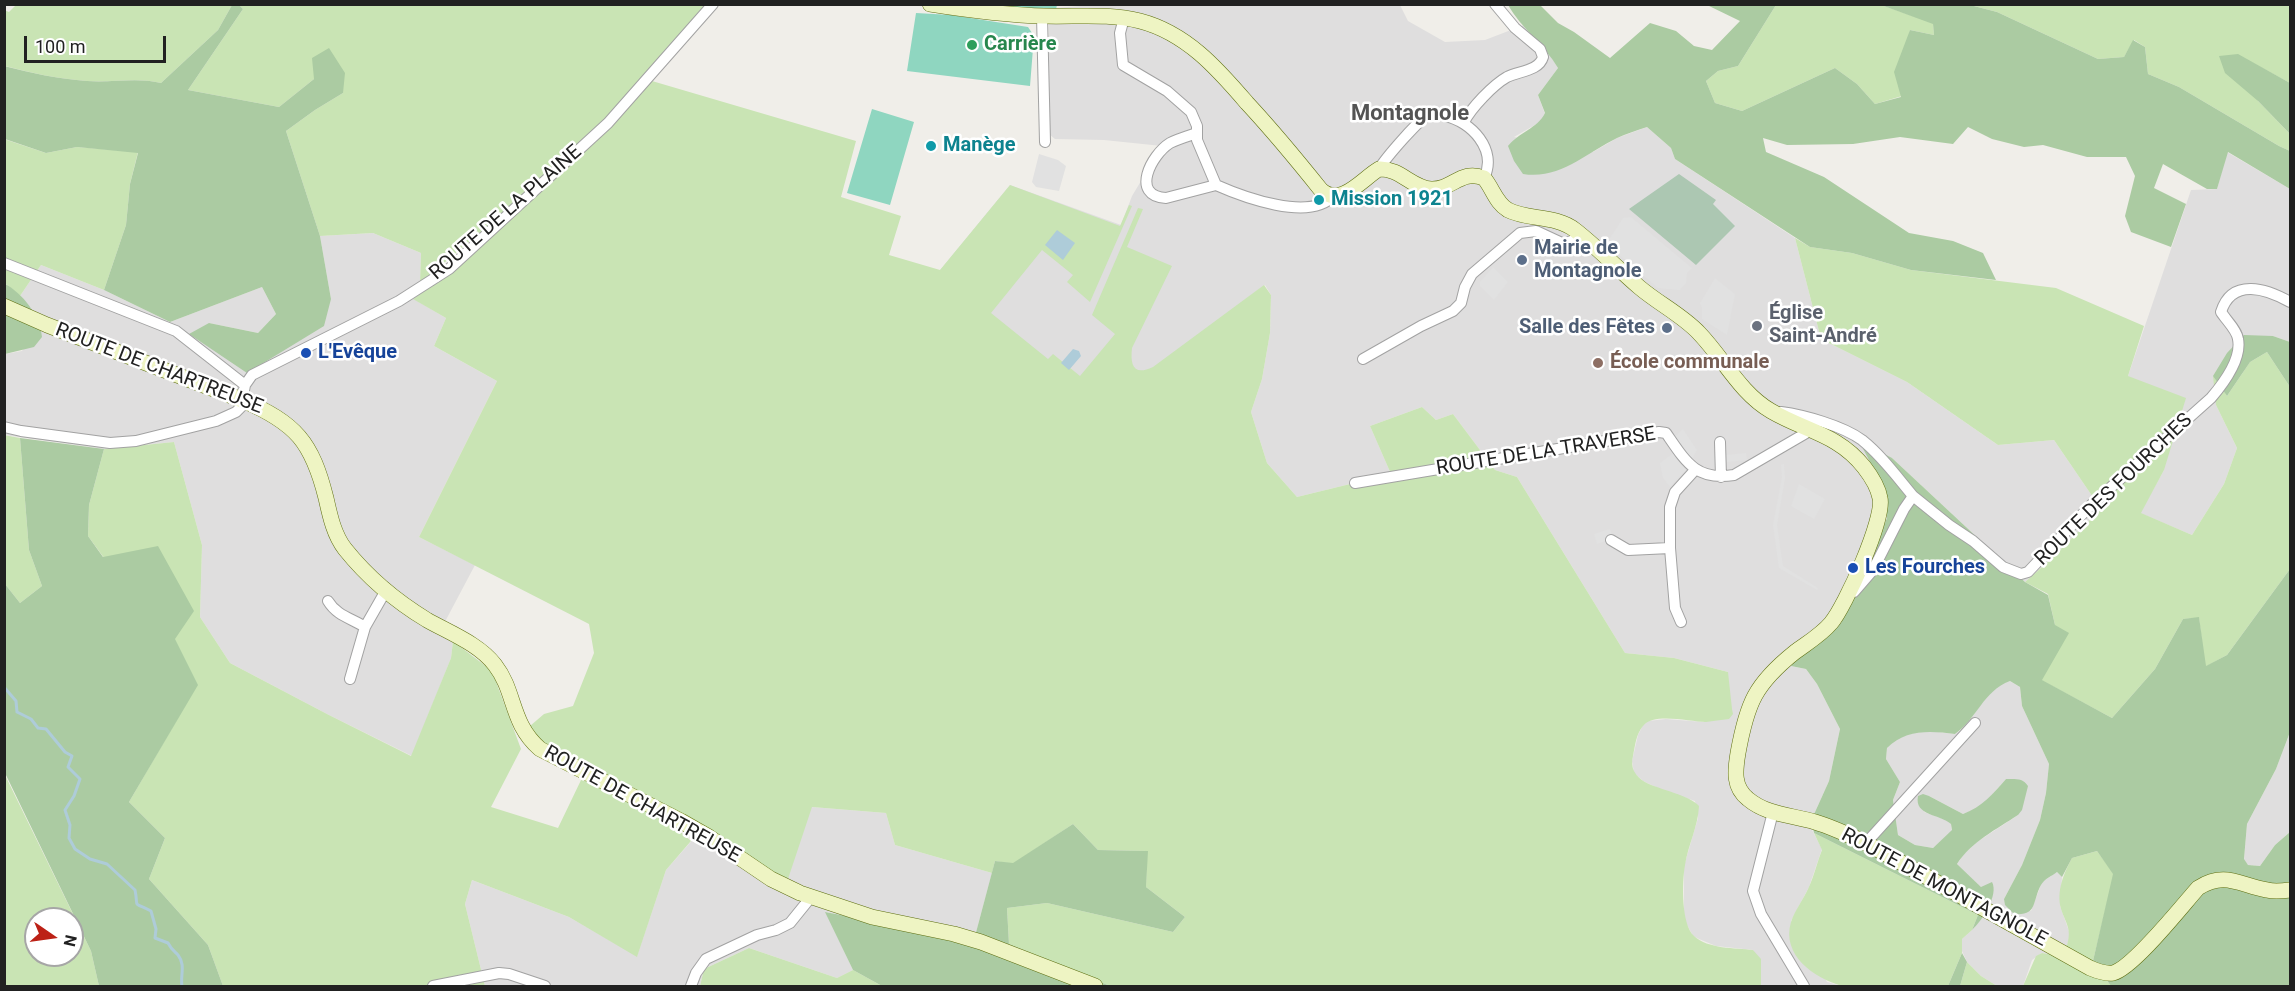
<!DOCTYPE html>
<meta charset="utf-8">
<style>
body{margin:0}
#map{position:relative;width:2295px;height:991px;overflow:hidden;background:#f0eee9;font-family:Roboto,sans-serif}
canvas{display:block}
.frame{position:absolute;inset:0;border:6px solid #212121;pointer-events:none}
.north{position:absolute;left:24px;top:907px;width:60px;height:60px;box-sizing:border-box;background:#fff;border:2px solid #a6a6a6;border-radius:50%;rotate:103deg;font-size:16px;font-weight:700;line-height:24px;text-align:center;color:#212121}
.north::after{content:'';display:block;margin:auto;width:21px;height:27px;background:#bc2116;clip-path:polygon(50% 0,100% 100%,50% 72%,0 100%)}
.scale{position:absolute;left:24px;top:36px;width:142px;height:27px;box-sizing:border-box;border:3px solid #212121;border-top:0;padding-left:8px;font-size:18px;line-height:21px;white-space:nowrap;color:#212121;-webkit-text-stroke:4px #fff;paint-order:stroke}
</style>
<div id="map">
<canvas width="2295" height="991"></canvas>
<div class="frame"></div>
<div class="north">N</div>
<div class="scale">100 m</div>
</div>
<script>
const context = document.querySelector('canvas').getContext('2d');
context.lineJoin = 'round';
function fill(path, color) {
  context.fillStyle = color;
  context.fill(path, 'evenodd');
}
function trace(path, color, width, dash) {
  context.strokeStyle = color;
  context.lineWidth = width;
  context.lineCap = dash ? 'butt' : 'round';
  context.setLineDash(dash || []);
  context.stroke(path);
}
function drawText(font, color, halo, rows, align = 'center') {
  context.font = font + ' Roboto,sans-serif';
  context.lineWidth = 5;
  context.setLineDash([]);
  context.textBaseline = 'middle';
  context.strokeStyle = halo;
  context.fillStyle = color;
  for (const [text, x, y, turn = 0] of rows) {
    context.save();
    context.translate(x, y);
    context.rotate((+turn || 0) * Math.PI / 180);
    context.textAlign = isNaN(turn) ? turn : align;
    if (halo) context.strokeText(text, 0, 0);
    context.fillText(text, 0, 0);
    context.restore();
  }
}
const residential = new Path2D(`
 M1104,4L1400,5L1408,21L1445,42L1485,40L1524,25L1549,52L1558,68L1538,95L1545,114L1542,121L1514,137L1593,152L1617,138L1647,127L1671,148L1675,159L1795,238L1821,339L1907,382L1998,445L2054,440L2101,509L2049,561L2025,582L1892,458L1878,477L1887,518L1841,624L1791,666L1806,669L1817,684L1840,729L1829,781L1811,821V828L1822,849L1809,887L1791,921L1827,982L1842,986H1761L1753,950L1716,946L1699,939L1693,936L1684,919V866L1698,818L1695,801L1660,789L1643,781L1634,773L1632,761L1638,735L1643,725L1648,721L1666,719L1704,722L1728,672L1674,658L1625,653L1517,477L1495,470L1453,414L1436,420L1422,407L1370,426L1391,474L1297,497L1267,463L1251,412L1262,379L1270,333L1271,295L1265,285L1081,423L830,404L1010,185L1121,225L1132,196L1162,146L1104,140L1055,139L1049,134V22L1055,14L1056,8Z
 M2227,152L2290,189V342L2273,336L2216,405L2237,448L2224,484L2192,535L2140,513L2164,470L2128,376L2191,190L2217,189Z
 M373,233L421,253L420,283L414,299L446,318L434,346L497,381L419,537L475,565L439,633L453,641L451,658L412,756L327,714L230,663L200,617L202,545L174,442L104,449L5,435V354L22,351L41,324L20,296L41,265L104,290L170,322L262,287L276,314L258,333L209,323L247,373L331,299L320,236Z
 M2010,681L2020,687L2022,706L2049,764L2046,793L2040,820L2022,865L2004,899L2031,911L2042,882L2057,872L2062,877L2060,906L2070,934L2067,945L2048,954L2042,953L2032,960L2023,986H1997L1981,976L1967,962L1962,951V939L1976,926L1992,898L1957,864L1964,854L1977,842L2018,815L2006,779L1985,803L1974,810L1963,814L1929,796L1924,812L1947,820L1951,824L1952,831L1933,848L1915,845L1898,835L1893,800L1900,782L1886,759L1887,748L1895,739L1913,733L1931,731L1955,734L1965,727L1986,697L1998,685Z
 M2290,732V832L2275,845L2260,866L2248,865L2244,860L2247,824L2276,769Z
 M812,807L886,813L895,845L992,873L974,940L826,912L853,970L837,978L749,948L704,969L700,986H485L465,904L472,880L569,917L637,956L666,870L703,828Z`);
const grass = new Path2D(`
 M17,4L232,5L218,30L161,83C136,77 112,83 87,81C59,79 31,73 5,66L4,10L9,12Z
 M2284,4L2290,6V83L2238,55L2258,101L2290,134V151L2279,146L2179,87L2148,74L2145,47L2134,40L2124,57L2098,59L1997,12L1970,5Z
 M239,5H705L606,118L487,227L420,283L421,253L373,233L320,236L286,131L315,110L343,93L314,79L279,107L188,90L243,9Z
 M1776,5H1881L1933,23L1934,35L1910,30L1902,96L1875,104L1857,84L1835,68L1742,111L1715,103L1706,81L1718,71L1738,66Z
 M652,81L856,141L841,197L901,216L889,255L940,270L1010,185L1120,226L1129,205L1132,206L1090,302L1067,282L1073,275L1042,250L991,313L1048,359L1053,354L1080,376L1115,334L1092,315L1138,208L1143,209L1127,247L1172,266L1132,348C1130,366 1134,376 1153,367L1264,285L1271,295L1270,333L1262,379L1251,412L1267,463L1297,497L1391,474L1370,426L1422,407L1436,420L1453,414L1495,470L1517,477L1625,653L1674,658L1728,672L1732,709L1733,714L1729,719C1721,720 1713,721 1706,722C1690,722 1654,712 1643,726C1636,734 1635,746 1633,756C1630,768 1635,776 1645,782C1660,790 1690,795 1699,806C1698,827 1688,845 1685,865C1682,882 1681,924 1694,936C1708,949 1735,948 1753,950L1761,959V986H1110L1009,944L1007,908L1047,903L1173,932L1185,917L1146,887L1147,851L1098,850L1073,824L1013,864L995,861L992,873L895,845L886,813L812,807L787,882L619,781L550,746L540,740L530,726L544,714L573,706L594,653L589,624L419,537L497,381L434,346L446,318L413,299L451,272Z
 M4,139L46,153L77,147L138,152L130,184L126,225L104,290L41,265L20,296L5,283Z
 M1795,238L1810,247L1852,253L1911,270L2056,288L2144,326L2128,376L2186,398L2164,470L2141,513L2192,535L2224,484L2237,448L2216,405L2213,376L2227,396L2250,362L2267,352L2290,387V569L2227,655L2205,667L2199,618L2183,619L2155,669L2112,718L2041,680L2055,625L2048,594L2025,582L2049,561L2101,509L2054,440L1998,445L1907,382L1821,339Z
 M4,435L20,438L29,550L42,586L20,603L5,584Z
 M174,442L202,545L200,617L230,663L327,714L411,756L451,658L453,641L492,671L521,749L491,807L558,828L582,778L676,828L691,841L666,870L637,957L569,917L472,880L465,904L485,986H223L208,945L149,879L165,838L129,802L197,685L88,536L89,505L104,449Z
 M4,773L91,951L99,986H5ZM36,919H72V955H36Z
 M1814,833L1978,915L1972,930L1962,939V953L1948,986H1842C1814,978 1781,955 1791,922C1795,910 1803,900 1808,889C1814,877 1817,862 1822,850Z
 M2097,851L2114,874L2093,961L2111,986H2023L2036,956L2042,953L2048,954L2067,945C2072,929 2066,924 2061,909C2056,891 2064,873 2072,858Z
 M749,948L837,978L853,970L882,986H700L704,969Z
 M1967,962L1981,976L1997,986H1960Z`);
const forest = new Path2D(`
 M232,5H239L243,9L188,90L279,107L314,79L312,58L329,48L345,73L343,93L315,110L286,131L320,236L331,299L324,326L247,373L189,334L209,323L258,333L276,314L262,287L170,322L104,290L126,225L130,184L138,153L77,147L46,153L5,139L4,66C31,73 59,79 87,81C112,83 136,77 161,83L218,30Z
 M1508,5H1540L1558,23L1574,32L1610,58L1650,23L1676,31L1694,46L1712,50L1740,21L1707,5H1776L1738,66L1718,71L1706,81L1715,103L1742,111L1835,68L1857,84L1875,104L1901,97L1894,72L1910,30L1934,35L1933,24L1881,5H1970L1997,12L2098,59L2124,57L2133,40L2145,47L2148,74L2179,87L2279,146L2290,151V189L2228,152L2217,189H2207L2163,164L2154,188L2186,204L2171,247L2131,232L2125,216L2135,176L2126,157H2087L2043,145L2024,147L1992,139L1968,127L1953,144L1900,137L1853,144L1787,145L1763,138L1766,152L1824,177L1909,233L1953,241L1983,253L1996,280L1911,270L1852,253L1810,247L1675,159L1671,148L1647,127C1637,130 1626,134 1617,138C1586,153 1560,180 1523,174L1514,161L1508,146C1518,133 1538,128 1545,113L1538,95L1558,68C1544,44 1521,28 1508,5Z
 M2238,54L2290,83V134L2258,101L2225,73L2219,56Z
 M4,283C23,294 40,315 42,337L34,347L5,354Z
 M2244,335L2273,336L2290,342V387L2267,352L2250,362L2227,396L2213,376L2227,353Z
 M20,438L104,449L89,505L88,536L103,557L158,546L194,611L175,639L198,685L129,802L165,838L149,879L208,945L223,986H99L91,951L5,773V584L20,603L42,586L29,550Z
 M1859,441L1892,458L2025,582L2048,595L2055,625L2069,633L2042,680L2112,718L2155,669L2183,619L2199,617L2206,666L2227,655L2290,569V732L2276,769L2247,824L2244,859L2248,865L2260,866L2275,845L2290,832V986H2111L2093,961L2113,874L2097,851L2072,858L2062,877L2057,872C2052,876 2044,879 2041,885C2032,901 2038,916 2014,914L2005,905L2004,899L2022,865L2040,820L2046,793L2049,764L2022,706L2020,687L2010,681C1983,691 1977,719 1955,734C1930,731 1906,729 1887,748L1886,759L1900,782L1893,800L1898,835L1915,845L1933,848L1952,830L1951,824C1940,814 1914,816 1918,796L1923,794L1929,796L1963,814C1982,807 1993,794 2006,779C2016,779 2023,778 2028,786L2022,810L2018,815C1997,829 1971,842 1957,864L1981,887L1992,882C1999,895 1982,921 1972,930L1978,915L1814,833L1811,821L1829,781L1840,729L1817,684L1806,669L1791,666L1798,657L1841,623L1887,518L1878,477Z
 M1073,824L1098,850L1148,851L1146,887L1185,917L1173,932L1047,903L1007,908L1009,944L1110,986H882L853,970L825,912L974,940L995,861L1013,863Z
 M1962,953L1967,962L1960,986H1948Z`);
const cemetery = new Path2D(`
 M1679,174L1716,200L1713,204L1735,226L1696,265L1629,209Z`);
const pitch = new Path2D(`
 M947,5H1057L1055,14Z
 M916,13L951,15L1028,27L1034,36L1030,86L907,71Z
 M872,109L914,122L890,205L847,193Z`);
const parking = new Path2D(`
 M1039,154L1058,160L1066,166L1059,191L1036,187L1032,182Z
 M1631,217L1692,268L1687,273L1686,283L1680,290L1658,288L1606,244L1623,218Z
 M1493,267L1508,282L1494,300L1480,286V282Z
 M1715,278L1735,294L1727,335L1702,319V308L1700,303Z
 M1683,429L1697,450L1685,471L1670,487L1663,478L1660,463L1672,454L1675,436Z
 M1746,453L1747,460L1727,462L1726,455Z
 M1784,464L1785,478L1777,525L1783,566L1818,588L1817,590L1779,568L1773,525L1782,477L1781,465Z
 M1799,484L1825,499L1814,519L1791,506Z
 M1610,529L1613,538L1597,544L1594,534Z`);
const water = new Path2D(`
 M1057,230L1075,243L1063,260L1045,245Z
 M1073,349L1079,351L1081,356L1069,370L1061,363Z`);
const stream = new Path2D(`
 M4,687L16,701L17,712L31,719L38,728L46,729L65,752L72,756L68,767L80,779L74,796L65,810L70,825L69,838L75,849L90,859L107,864L135,890C139,909 131,901 151,911L156,929L155,938L168,943C171,949 174,951 178,955C186,965 180,976 182,986`);
const street = new Path2D(`
 M1042,16L1045,142
 M1124,18L1120,33L1123,65L1167,91L1191,112L1197,126V140L1216,185C1243,197 1310,222 1333,196
 M1464,122C1471,108 1493,85 1507,77C1519,71 1539,71 1543,57L1540,49L1515,28L1495,4
 M1197,133C1188,136 1178,139 1170,143C1151,155 1130,196 1166,198L1216,185
 M1379,169C1385,159 1421,116 1431,114C1435,113 1441,115 1445,116C1471,121 1498,150 1484,178
 M4,263L176,331L245,385
 M1363,359L1421,326L1453,311L1461,303L1465,287L1472,274L1520,233L1536,231L1564,244L1574,240L1580,235
 M1781,412C1804,415 1843,426 1862,440C1882,456 1897,477 1913,496
 M4,427L21,431L110,443L136,441L216,421L236,412L241,407L245,385L252,375L399,301L449,269L608,123L713,4
 M1720,442L1721,477
 M1355,483L1659,432L1666,433C1686,462 1696,481 1734,475L1813,429
 M1611,540L1628,550L1670,548
 M1854,592L1873,570L1904,509L1913,496L1949,525L1973,541L2003,567L2021,574L2028,572L2091,505L2211,398C2223,384 2242,359 2238,339C2237,330 2226,320 2221,312C2232,277 2267,289 2290,302
 M328,601C337,616 351,618 365,627
 M1681,622L1675,608L1670,548V507L1675,492L1695,470
 M350,679L365,627L385,592
 M1773,812L1753,891L1761,914L1804,986
 M1866,843L1975,723
 M433,986L499,973L509,974L545,986
 M691,986L696,973L706,959L757,935L776,930L790,923L811,897`);
const secondary = new Path2D(`
 M930,4C968,10 1006,15 1044,16C1076,17 1109,13 1140,21C1186,33 1217,68 1247,103C1273,131 1297,160 1321,190C1341,208 1363,178 1379,169C1400,168 1412,188 1431,189C1453,190 1460,169 1484,178C1493,189 1496,203 1508,210C1527,220 1556,215 1575,230C1598,248 1618,269 1639,287C1659,304 1682,315 1699,333C1724,359 1740,393 1771,411C1805,431 1838,434 1864,467C1871,476 1878,487 1880,498C1885,518 1845,607 1831,623C1821,635 1807,643 1795,652C1755,684 1747,703 1738,753C1735,771 1733,787 1748,799C1767,815 1792,815 1815,822C1832,827 1849,835 1866,843L2090,968C2097,971 2105,974 2113,973C2133,968 2182,906 2198,888C2225,871 2239,885 2267,890C2274,892 2283,891 2290,890
 M4,306L47,325L242,400C296,423 312,442 326,498C330,516 334,535 345,549C369,579 394,600 427,620C450,633 479,644 495,665C516,692 510,723 540,749L681,821L709,837L771,879L800,893L872,917L954,934L981,942L1095,986`);
const markers = [
 [972,45,6,"#2e9e5b"],
 [931,146,6,"#0f9aa8"],
 [1319,200,6,"#0f9aa8"],
 [1522,260,6,"#5c6f8a"],
 [1757,326,6,"#6b7280"],
 [1667,328,6,"#5c6f8a"],
 [306,353,6,"#1a4fb4"],
 [1598,363,6,"#8d6e63"],
 [1853,568,6,"#1a4fb4"]
];
const leisureNames = [
 ["Carrière",984,45]
];
const cultureNames = [
 ["Manège",943,146],
 ["Mission 1921",1331,200]
];
const streetNames = [
 ["ROUTE DE LA PLAINE",506,213,-41],
 ["ROUTE DE CHARTREUSE",159,369,21],
 ["ROUTE DE LA TRAVERSE",1546,452,-9],
 ["ROUTE DES FOURCHES",2114,490,-44],
 ["ROUTE DE CHARTREUSE",642,805,29],
 ["ROUTE DE MONTAGNOLE",1944,888,28]
];
const serviceNames = [
 ["Mairie de",1534,249],
 ["Montagnole",1534,272],
 ["Salle des Fêtes",1655,328,"right"]
];
const worshipNames = [
 ["Église",1769,314],
 ["Saint-André",1769,337]
];
const transitNames = [
 ["L'Evêque",318,353],
 ["Les Fourches",1865,568]
];
const educationNames = [
 ["École communale",1610,363]
];
const quarterNames = [
 ["Montagnole",1410,114]
];
fill(residential, '#dfdede');
fill(grass, '#c9e4b4');
fill(forest, '#abcba2');
fill(cemetery, '#acc7b2');
fill(pitch, '#8fd6c0');
fill(parking, '#e1e1e1');
fill(water, '#aeccd9');
trace(stream, '#aeccd9', 3);
trace(street, '#a2a2a2', 12);
trace(secondary, '#5e6f11', 16);
trace(street, '#fff', 10);
trace(secondary, '#eef4c3', 15);
for (const [x, y, r, color] of markers) {
  const dot = new Path2D();
  dot.arc(x, y, r, 0, 2 * Math.PI);
  context.fillStyle = color;
  context.fill(dot);
  trace(dot, '#fff', 2);
}
drawText('bold 20px', '#27864d', '#fff', leisureNames, 'left');
drawText('bold 20px', '#0d838f', '#fff', cultureNames, 'left');
drawText('20px', '#212121', '#fff', streetNames);
drawText('bold 20px', '#4e5e75', '#fff', serviceNames, 'left');
drawText('bold 20px', '#5b616d', '#fff', worshipNames, 'left');
drawText('bold 20px', '#164399', '#fff', transitNames, 'left');
drawText('bold 20px', '#785e54', '#fff', educationNames, 'left');
drawText('bold 22px', '#545454', '#fff', quarterNames);
</script>
